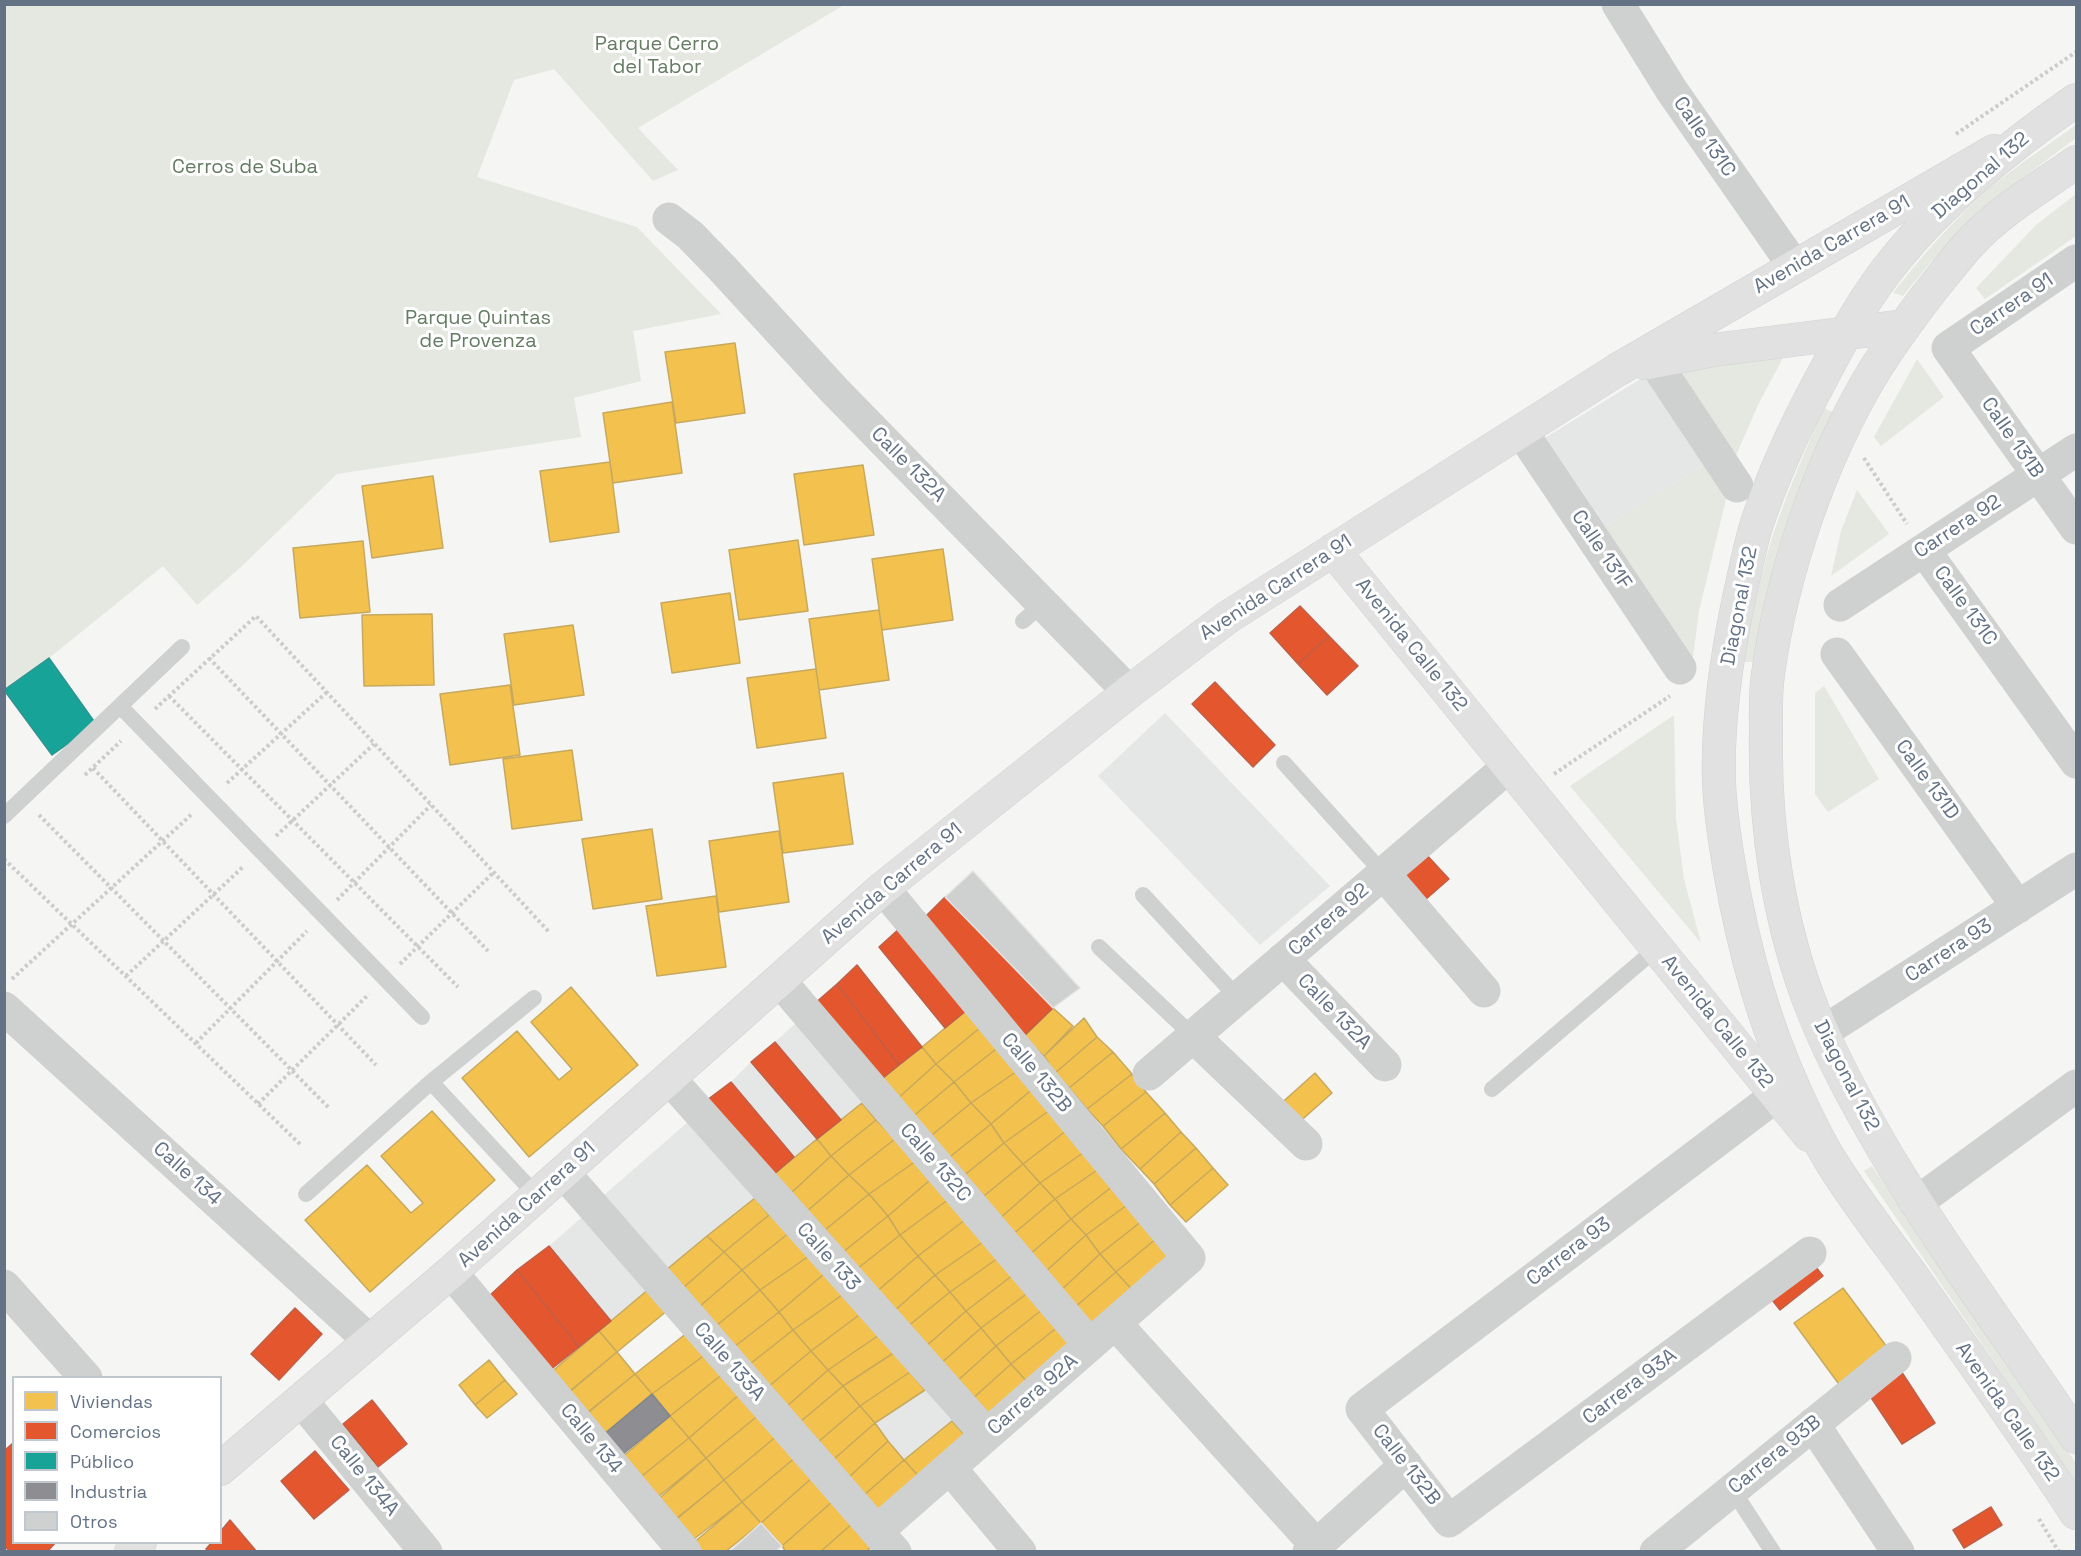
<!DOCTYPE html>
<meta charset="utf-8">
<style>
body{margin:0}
#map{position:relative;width:2081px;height:1556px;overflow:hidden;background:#f5f5f3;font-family:"Space Grotesk",sans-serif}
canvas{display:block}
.frame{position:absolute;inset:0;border:6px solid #647285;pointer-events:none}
.legend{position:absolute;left:12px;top:1376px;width:210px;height:168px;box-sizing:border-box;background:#fff;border:2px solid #c1c7ce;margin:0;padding:8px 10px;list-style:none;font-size:18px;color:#647285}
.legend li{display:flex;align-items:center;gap:12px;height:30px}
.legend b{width:30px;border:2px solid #c1c7ce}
</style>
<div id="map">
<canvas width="2081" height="1556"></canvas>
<div class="frame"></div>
<ul class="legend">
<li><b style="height:16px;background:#f2c14e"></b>Viviendas</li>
<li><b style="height:16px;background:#e4572e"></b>Comercios</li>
<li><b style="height:16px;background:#17a398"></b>Público</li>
<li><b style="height:16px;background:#8d8d92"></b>Industria</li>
<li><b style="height:16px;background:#cfd0d0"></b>Otros</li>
</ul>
</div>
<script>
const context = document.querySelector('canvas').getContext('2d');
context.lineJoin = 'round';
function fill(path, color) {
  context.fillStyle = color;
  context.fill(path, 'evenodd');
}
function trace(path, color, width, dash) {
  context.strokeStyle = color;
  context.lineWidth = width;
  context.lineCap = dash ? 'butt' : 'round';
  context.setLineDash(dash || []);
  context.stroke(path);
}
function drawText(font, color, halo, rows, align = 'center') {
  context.font = font + ' "Space Grotesk",sans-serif';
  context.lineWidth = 6;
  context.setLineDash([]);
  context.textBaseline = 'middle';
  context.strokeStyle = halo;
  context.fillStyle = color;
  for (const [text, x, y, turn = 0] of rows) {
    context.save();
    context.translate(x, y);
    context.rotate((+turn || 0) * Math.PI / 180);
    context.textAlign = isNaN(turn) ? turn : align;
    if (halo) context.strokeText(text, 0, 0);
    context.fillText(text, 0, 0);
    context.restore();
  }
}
const built = new Path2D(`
 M1650,373L1709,462L1598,531L1540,441Z
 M1165,713L1330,886L1260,945L1098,776Z
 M797,1022L862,1103L841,1120L775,1042Z
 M751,1062L817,1139L794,1157L731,1082Z
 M688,1122L755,1198L666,1270L604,1195Z
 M588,1212L650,1288L611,1321L549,1246Z
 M925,1390L952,1421L904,1460L875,1423Z`);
const green = new Path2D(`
 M5,5H844L638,128L678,170L653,181L554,69L514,80L477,177L637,227L721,314L633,331L641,381L574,398L581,437L337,474L241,567L197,605L163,566L49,658L5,691Z
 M2076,125V138L1981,209L1930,263L1903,296L1893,293C1918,261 1944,231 1973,203C2004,174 2041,150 2076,125Z
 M2076,194V236L1985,299L1976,288L2036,225Z
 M1786,352L1759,403L1733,462L1672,371Z
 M1917,359L1944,397L1881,446L1874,437Z
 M1824,408L1833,412L1755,662H1744C1752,618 1760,574 1774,532C1788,490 1806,449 1824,408Z
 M1709,462L1727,495L1699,611L1691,672L1598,531Z
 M1857,490L1889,534L1831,576L1841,531Z
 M1824,686L1879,779L1828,812L1815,794V693Z
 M1674,715L1676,818L1684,879L1701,943L1570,786Z
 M1872,1166L2076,1463V1482L1864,1171Z`);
const homes = new Path2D(`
 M735,343L745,413L676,423L665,352Z
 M672,402L682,473L613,483L603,413Z
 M610,462L619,532L550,542L540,471Z
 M863,465L874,535L804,545L794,474Z
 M433,476L443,548L372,558L362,486Z
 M798,540L808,611L739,620L729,550Z
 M363,541L370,612L300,618L293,548Z
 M943,549L953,620L882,630L872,559Z
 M730,593L740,663L672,673L661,603Z
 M879,610L889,680L819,690L809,619Z
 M432,614L434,685L364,686L362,615Z
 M573,625L584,695L514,705L504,634Z
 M816,669L826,738L757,748L747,678Z
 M510,685L520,755L450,765L440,694Z
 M572,750L582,820L512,829L503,759Z
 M843,773L853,844L783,853L773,783Z
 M652,829L662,899L593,909L582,839Z
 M779,831L789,902L719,912L709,841Z
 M716,896L726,967L657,976L646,906Z
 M571,987L638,1065L529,1157L462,1078L517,1031L559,1080L572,1069L531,1022Z
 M1053,1008L1073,1026L1044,1056L1023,1037Z
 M967,1010L981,1027L936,1064L922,1047Z
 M1084,1018L1097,1037L1055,1073L1044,1056Z
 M981,1027L1000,1046L954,1082L936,1064Z
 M1097,1037L1113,1052L1069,1088L1055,1073Z
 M1000,1046L1020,1069L971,1103L954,1082Z
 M922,1047L936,1064L895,1101L878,1082Z
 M1113,1052L1132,1074L1087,1109L1069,1088Z
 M936,1064L954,1082L910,1119L895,1101Z
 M1020,1069L1035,1087L991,1124L971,1103Z
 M1315,1073L1332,1093L1295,1126L1277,1107Z
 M1132,1074L1146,1092L1103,1126L1087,1109Z
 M954,1082L971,1103L927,1139L910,1119Z
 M1035,1087L1054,1107L1004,1143L991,1124Z
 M1146,1092L1165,1113L1121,1149L1103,1126Z
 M862,1103L876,1120L831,1156L817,1139Z
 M971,1103L991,1124L946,1160L927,1139Z
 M1054,1107L1071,1127L1023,1164L1004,1143Z
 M432,1111L495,1180L370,1292L305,1220L367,1165L411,1213L423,1203L381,1156Z
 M1165,1113L1181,1132L1140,1169L1121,1149Z
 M876,1120L895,1139L849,1175L831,1156Z
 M991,1124L1004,1143L962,1177L946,1160Z
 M1071,1127L1090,1148L1040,1183L1023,1164Z
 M1181,1132L1196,1148L1154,1184L1140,1169Z
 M817,1139L831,1156L790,1194L773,1175Z
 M895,1139L916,1161L869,1194L849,1175Z
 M1004,1143L1023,1164L979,1200L962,1177Z
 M1090,1148L1106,1164L1055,1199L1040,1183Z
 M1196,1148L1213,1168L1170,1205L1154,1184Z
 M831,1156L849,1175L806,1212L790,1194Z
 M916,1161L930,1180L888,1216L869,1194Z
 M1023,1164L1040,1183L998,1220L979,1200Z
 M1106,1164L1118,1182L1071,1219L1055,1199Z
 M1213,1168L1228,1185L1186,1222L1170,1205Z
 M849,1175L869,1194L825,1230L806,1212Z
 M930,1180L949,1199L900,1235L888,1216Z
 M1118,1182L1134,1200L1086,1235L1071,1219Z
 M1040,1183L1055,1199L1012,1235L998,1220Z
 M869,1194L888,1216L843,1252L825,1230Z
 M755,1198L769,1215L724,1252L707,1236Z
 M949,1199L966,1219L918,1256L900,1235Z
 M1055,1199L1071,1219L1029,1255L1012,1235Z
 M1134,1200L1147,1217L1100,1254L1086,1235Z
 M769,1215L789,1233L742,1270L724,1252Z
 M888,1216L900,1235L857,1269L843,1252Z
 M1147,1217L1163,1233L1116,1272L1100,1254Z
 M966,1219L986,1240L935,1275L918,1256Z
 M1071,1219L1086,1235L1044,1273L1029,1255Z
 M789,1233L809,1256L760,1290L742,1270Z
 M1163,1233L1180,1253L1135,1293L1116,1272Z
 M900,1235L918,1256L875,1293L857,1269Z
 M1086,1235L1100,1254L1060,1291L1044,1273Z
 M707,1236L724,1252L683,1288L666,1270Z
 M986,1240L1001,1256L950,1292L935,1275Z
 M724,1252L742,1270L699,1307L683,1288Z
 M1100,1254L1116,1272L1074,1308L1060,1291Z
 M809,1256L824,1274L779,1312L760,1290Z
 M918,1256L935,1275L893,1312L875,1293Z
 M1001,1256L1013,1275L966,1311L950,1292Z
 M742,1270L760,1290L716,1326L699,1307Z
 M1116,1272L1135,1293L1092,1329L1074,1308Z
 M824,1274L842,1295L793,1330L779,1312Z
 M935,1275L950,1292L907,1327L893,1312Z
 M1013,1275L1029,1292L981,1328L966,1311Z
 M650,1288L668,1310L617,1352L599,1331Z
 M1843,1288L1890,1351L1841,1387L1794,1323Z
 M760,1290L779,1312L734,1347L716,1326Z
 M950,1292L966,1311L924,1348L907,1327Z
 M1029,1292L1043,1309L996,1346L981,1328Z
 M842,1295L859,1315L811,1351L793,1330Z
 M1043,1309L1059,1326L1011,1364L996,1346Z
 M966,1311L981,1328L939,1365L924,1348Z
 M779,1312L793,1330L750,1364L734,1347Z
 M859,1315L879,1335L828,1370L811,1351Z
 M1059,1326L1075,1346L1030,1385L1011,1364Z
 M981,1328L996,1346L955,1383L939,1365Z
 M793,1330L811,1351L768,1387L750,1364Z
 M599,1331L617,1352L565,1395L548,1375Z
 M688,1332L706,1354L652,1394L635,1374Z
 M879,1335L895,1352L843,1386L828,1370Z
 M996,1346L1011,1364L970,1401L955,1383Z
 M811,1351L828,1370L786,1407L768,1387Z
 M617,1352L635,1374L583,1416L566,1395Z
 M895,1352L910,1372L860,1406L843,1386Z
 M706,1354L724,1373L670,1416L652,1394Z
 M489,1360L505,1380L475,1405L459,1385Z
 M1011,1364L1030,1385L987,1421L970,1401Z
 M828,1370L843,1386L800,1422L786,1407Z
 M910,1372L925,1390L875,1423L860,1406Z
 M724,1373L741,1393L689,1438L670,1416Z
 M635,1374L652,1394L601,1436L584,1416Z
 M505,1380L517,1394L487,1418L475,1405Z
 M843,1386L860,1406L817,1443L800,1422Z
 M741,1393L760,1414L706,1458L689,1438Z
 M860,1406L875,1423L833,1460L817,1443Z
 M760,1414L778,1435L724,1480L706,1458Z
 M670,1416L689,1438L637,1480L620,1459Z
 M952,1421L969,1440L923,1481L904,1460Z
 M875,1423L888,1441L848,1478L833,1460Z
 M778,1435L796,1457L742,1502L724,1480Z
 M689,1438L706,1458L654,1500L637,1480Z
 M888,1441L904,1460L863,1496L848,1478Z
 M796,1457L813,1477L761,1523L742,1502Z
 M706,1458L724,1480L672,1522L655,1502Z
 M904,1460L923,1481L880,1517L863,1496Z
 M813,1477L833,1501L782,1546L761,1523Z
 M724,1480L742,1502L690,1542L673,1522Z
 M833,1501L853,1523L820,1552H786L782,1546Z
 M742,1502L761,1523L725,1552H698L692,1544Z
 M853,1523L873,1545L866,1552H820Z`);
const shops = new Path2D(`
 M1300,606L1329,636L1298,664L1270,633Z
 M1329,636L1358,666L1327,695L1298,664Z
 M1215,682L1275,745L1253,767L1192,704Z
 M1424,852L1449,879L1417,907L1392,881Z
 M945,897L1053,1008L1023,1037L923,919Z
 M900,928L967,1010L945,1028L879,947Z
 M857,965L922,1047L899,1065L837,984Z
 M837,984L899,1065L878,1082L814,1004Z
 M775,1042L841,1120L817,1139L751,1062Z
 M731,1082L794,1157L773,1175L707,1100Z
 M549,1246L611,1321L579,1347L517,1270Z
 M1812,1262L1823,1276L1780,1310L1769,1296Z
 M517,1270L579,1347L549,1371L487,1298Z
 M295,1308L322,1334L279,1380L251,1354Z
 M1901,1371L1935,1423L1902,1444L1868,1393Z
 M372,1400L407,1444L378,1467L343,1424Z
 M14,1442V1542H56L47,1552H10L4,1545V1451Z
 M315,1451L349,1490L314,1519L281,1481Z
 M1991,1507L2002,1525L1964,1548L1953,1530Z
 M230,1520L257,1552H209L206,1549L212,1542H220V1532Z`);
const public = new Path2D(`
 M49,658L96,724L52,755L4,690Z`);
const industry = new Path2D(`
 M652,1394L670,1416L618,1458L601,1437Z`);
const building = new Path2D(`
 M973,871L1080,988L1053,1008L945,897Z
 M761,1523L782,1546L775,1552H729Z`);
const path = new Path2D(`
 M1956,134L2076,52
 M1864,458L1907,524
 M209,658L488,951
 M169,696L458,987
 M155,709L256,616L550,933
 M93,768L376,1065
 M1554,774L1670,696
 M85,775L121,741
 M227,783L327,692
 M39,815L330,1109
 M276,836L374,744
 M4,859L302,1146
 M337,900L431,805
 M400,964L494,872
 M126,976L244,866
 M12,979L192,814
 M196,1043L307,931
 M258,1104L369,994
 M2039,1519L2059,1552`);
const lane = new Path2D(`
 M1023,621L1043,604
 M120,706L422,1017
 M1284,763L1383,873
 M4,816L182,647
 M1143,895L1238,998
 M1099,947L1193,1036
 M431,1082L537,1196
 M1492,1089L1657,948
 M306,1194L431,1082L534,998
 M1732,1489L1773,1552`);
const street = new Path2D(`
 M1618,4L1672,91L1794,266
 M669,219L690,235L722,268L834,390L1129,692
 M2076,261L1948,348L2076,528
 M1654,361L1737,486
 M1521,431L1680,668
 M1924,550L2076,762
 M1840,605L2076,450
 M1837,654L2018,907
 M1383,873L1484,991
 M1283,959L1385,1065
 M780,981L1090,1345
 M4,1008L370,1341
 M1823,1032L2076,869
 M1193,1036L1306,1144
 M1149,1074L1509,766
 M669,1078L987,1435
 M1777,1095L1362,1409L1449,1521L1810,1253
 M563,1172L895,1552
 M1916,1203L2076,1086
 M451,1272L685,1552
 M4,1286L86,1378
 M1115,1323L1316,1545
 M301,1400L426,1552
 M1813,1424L1898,1552
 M950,1468L1020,1552
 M877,1531L1189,1258L883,888
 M1309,1552L1406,1465
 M1656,1552L1895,1358`);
const secondary = new Path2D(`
 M1645,363L1713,350L1904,326
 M1333,550L1809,1135
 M220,1469L451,1272L883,888L1129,692L1228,617L1617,370L1994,151
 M131,1552L140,1542`);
const primary = new Path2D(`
 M2076,100C2014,143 1946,197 1898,256C1866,294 1843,337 1820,381C1795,427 1774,473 1757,523C1749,549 1744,576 1738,603C1726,661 1717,722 1719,782C1720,812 1725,842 1730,871C1743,946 1763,1021 1795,1091C1806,1115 1818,1141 1832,1163C1857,1203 1886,1240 1913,1277C1968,1355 2024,1433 2076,1513
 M2076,162C2041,187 2001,210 1971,242C1956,258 1943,276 1929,293C1910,318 1891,344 1874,371C1821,458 1782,573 1768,674C1765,693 1766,714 1766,733C1764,827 1779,926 1814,1013C1834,1063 1861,1111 1888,1157C1946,1253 2014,1344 2076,1437`);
const parkNames = [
 ["Parque Cerro",657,45],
 ["del Tabor",657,68],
 ["Cerros de Suba",245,168],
 ["Parque Quintas",478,319],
 ["de Provenza",478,342]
];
const streetNames = [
 ["Calle 131C",1704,137,55],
 ["Diagonal 132",1981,176,-41],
 ["Avenida Carrera 91",1832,245,-30],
 ["Carrera 91",2012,305,-34],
 ["Calle 131B",2012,438,55],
 ["Calle 132A",908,465,45],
 ["Carrera 92",1958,527,-33],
 ["Calle 131F",1601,550,56],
 ["Avenida Carrera 91",1276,588,-33],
 ["Diagonal 132",1740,606,-79],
 ["Calle 131C",1965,606,54],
 ["Avenida Calle 132",1411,645,51],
 ["Calle 131D",1927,780,54],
 ["Avenida Carrera 91",892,884,-40],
 ["Carrera 92",1329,920,-41],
 ["Carrera 93",1949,951,-33],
 ["Calle 132A",1334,1012,46],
 ["Avenida Calle 132",1717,1022,51],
 ["Calle 132B",1036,1073,50],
 ["Diagonal 132",1846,1076,63],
 ["Calle 132C",935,1163,49],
 ["Calle 134",187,1174,42],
 ["Avenida Carrera 91",527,1205,-42],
 ["Carrera 93",1569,1252,-37],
 ["Calle 133",828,1257,48],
 ["Calle 133A",729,1362,49],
 ["Carrera 93A",1630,1387,-37],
 ["Carrera 92A",1033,1395,-41],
 ["Avenida Calle 132",2007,1412,55],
 ["Calle 134",591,1439,50],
 ["Carrera 93B",1775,1455,-39],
 ["Calle 132B",1406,1465,52],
 ["Calle 134A",364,1476,51]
];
fill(built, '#e5e7e6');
fill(green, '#e4e8e1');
fill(homes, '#f2c14e');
trace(homes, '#c7a95e', 1.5);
fill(shops, '#e4572e');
trace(shops, '#be5f48', 1.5);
fill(public, '#17a398');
trace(public, '#2e9492', 1.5);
fill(industry, '#8d8d92');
trace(industry, '#81858e', 1.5);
fill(building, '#cfd0d0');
trace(building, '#e4e4e3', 1.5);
trace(secondary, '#d0d2d3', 34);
trace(primary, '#d0d2d2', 34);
trace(path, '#cccccd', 4, [3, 3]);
trace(lane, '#cfd0d0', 16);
trace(street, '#cfd0d0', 33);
trace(secondary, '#e1e1e2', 33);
trace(primary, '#e1e1e2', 33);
drawText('20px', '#657b63', '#fff', parkNames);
drawText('20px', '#647285', '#fff', streetNames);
</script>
